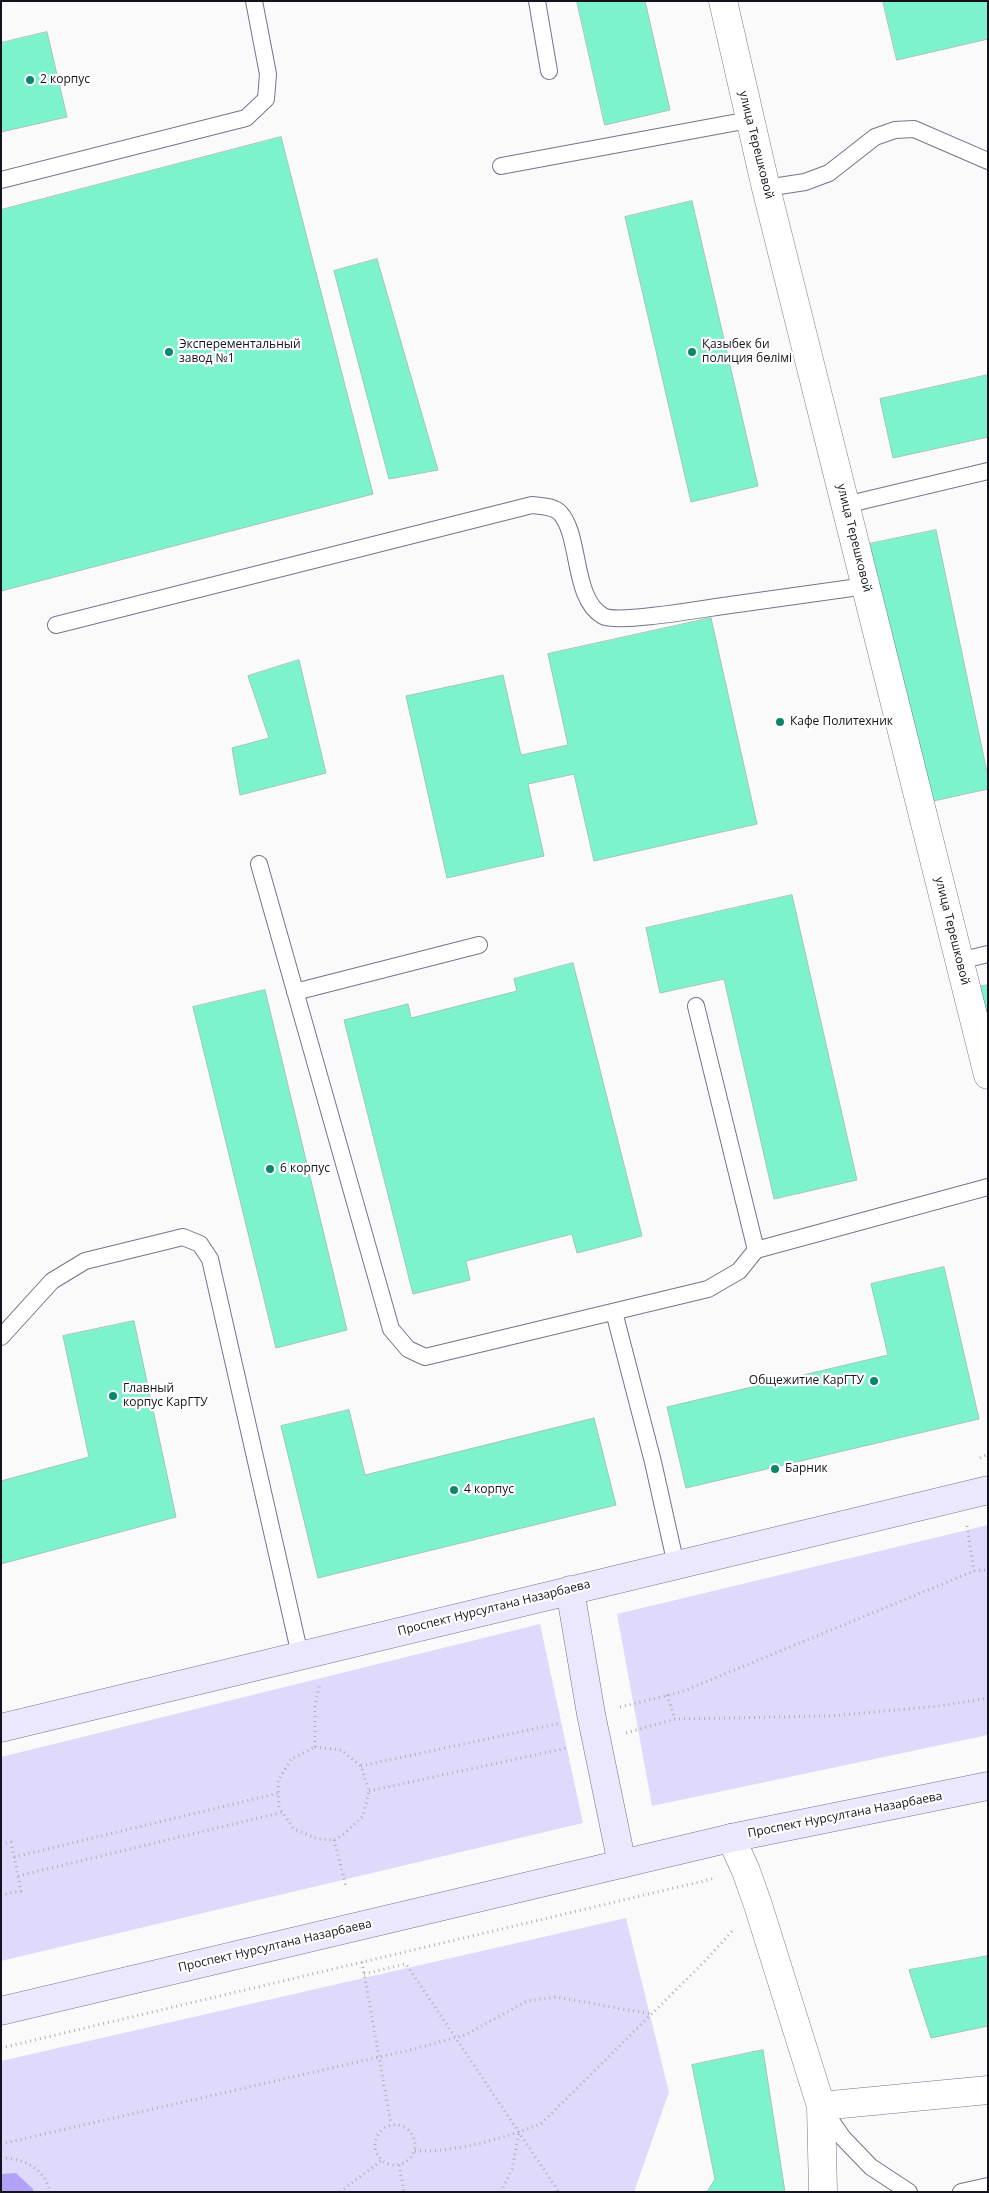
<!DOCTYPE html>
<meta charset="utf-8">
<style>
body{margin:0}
#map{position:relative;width:989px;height:2193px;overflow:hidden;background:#fafafa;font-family:"Open Sans",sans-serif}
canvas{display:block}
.frame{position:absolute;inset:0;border:2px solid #14121c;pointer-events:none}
</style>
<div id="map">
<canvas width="989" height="2193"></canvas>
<div class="frame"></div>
</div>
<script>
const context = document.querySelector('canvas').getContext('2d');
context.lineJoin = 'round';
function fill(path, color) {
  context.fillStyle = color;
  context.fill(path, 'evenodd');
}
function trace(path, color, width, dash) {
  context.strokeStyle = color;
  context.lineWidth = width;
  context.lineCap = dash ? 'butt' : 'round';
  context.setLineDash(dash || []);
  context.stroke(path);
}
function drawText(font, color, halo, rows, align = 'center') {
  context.font = font + ' "Open Sans",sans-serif';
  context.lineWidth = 4.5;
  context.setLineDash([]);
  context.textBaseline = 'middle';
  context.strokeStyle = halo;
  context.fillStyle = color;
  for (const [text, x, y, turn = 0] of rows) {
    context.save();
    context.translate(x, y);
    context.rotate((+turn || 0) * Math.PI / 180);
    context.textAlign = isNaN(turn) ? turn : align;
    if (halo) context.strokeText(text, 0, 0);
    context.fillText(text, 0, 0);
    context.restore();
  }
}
const green = new Path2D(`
 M988,1525V1735L652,1806L617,1614Z
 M540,1624L583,1823L1,1961V1757Z
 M626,1918L669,2092L634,2192H1V2061Z`);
const water = new Path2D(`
 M16,2173L33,2189V2192H1V2174Z`);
const building = new Path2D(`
 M577,1H645L670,110L605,125Z
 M883,1H988V39L897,60Z
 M47,32L67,117L1,132V43Z
 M281,137L373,494L1,591V210Z
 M692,201L758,486L691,502L625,217Z
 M377,259L438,470L389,479L334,271Z
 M988,375V437L893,458L880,399Z
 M936,530L988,777V789L924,803L869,544Z
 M711,618L757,824L594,861L574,774L528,784L544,856L447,878L406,696L503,675L521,755L568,745L548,654Z
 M299,660L326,773L240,795L232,748L269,738L248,676Z
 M792,895L857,1180L774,1199L724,979L660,993L646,928Z
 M573,963L642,1236L577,1253L572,1234L466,1261L470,1280L413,1294L344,1020L408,1004L411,1018L517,991L514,979Z
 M988,985V1051L973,988Z
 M265,990L347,1330L276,1348L193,1007Z
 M944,1267L979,1419L686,1488L667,1407L888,1355L871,1284Z
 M134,1321L176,1517L1,1564V1481L89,1457L63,1336Z
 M349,1410L365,1475L594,1418L616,1505L318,1578L281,1426Z
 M988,1956V2026L931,2038L909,1970Z
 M763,2050L785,2192H707L715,2179L692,2065Z`);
const path = new Path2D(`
 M980,1458L988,1454
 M967,1526L974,1571
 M667,1695L675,1719
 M620,1707L681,1692L974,1571L988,1570
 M626,1733L675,1719L831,1716L939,1706L988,1698
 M315,1747L341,1750L361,1766L369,1791L363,1816L344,1834L334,1840L318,1839L294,1829L279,1807L278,1781L291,1759Z
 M315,1747V1705L320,1683
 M361,1766L561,1723
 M369,1791L567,1748
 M334,1840L346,1886
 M1,1844L11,1842L21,1891L1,1895
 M14,1857L279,1793
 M18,1876L283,1812
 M362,1962L391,2124
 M364,1974L406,1964L559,2192
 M1,2048L716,1878
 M375 2145a20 20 0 1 1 40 0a20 20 0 1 1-40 0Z
 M1,2144L414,2049L465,2035L527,2001L556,1997L651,2014
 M415,2151C458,2152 501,2139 541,2124L706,1960L734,1929
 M1,2158C23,2158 45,2168 50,2192
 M399,2165L404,2192
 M340,2192L382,2160
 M501,2192L512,2169L519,2133`);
const service = new Path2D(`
 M537,1L549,71
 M501,166L749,120
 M1,180L246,118L266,99L268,74L254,1
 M766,188L805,182L829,173L875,137L895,130L914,129L988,161
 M845,505L988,471
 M56,625L532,505C540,506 554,506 560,513C581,535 572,599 603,616C618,624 702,609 723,606C771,599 818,593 866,586
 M259,864L391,1329L408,1349L425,1357L708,1289L739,1271L756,1250L988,1187
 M959,961L988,954
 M295,992L479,945
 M696,1006L756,1250
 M614,1312L653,1462L676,1565
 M1,1337L52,1281L85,1261L183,1237L200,1244L210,1259L300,1655
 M823,2109L843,2138L871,2167L909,2192
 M961,2192L988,2186`);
const minor = new Path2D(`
 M731,1838L746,1871L758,1905L821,2106L823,2192
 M821,2106L988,2090`);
const tertiary = new Path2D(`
 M723,1L766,188L988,1075`);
const secondary = new Path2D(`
 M570,1590L591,1714L622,1864
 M1,1728L988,1490
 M1,2011L731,1838L988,1786`);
const markers = [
 [30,80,5,"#0a876a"],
 [169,352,5,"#0a876a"],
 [692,352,5,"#0a876a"],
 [780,722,5,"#0a876a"],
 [270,1169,5,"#0a876a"],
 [874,1381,5,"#0a876a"],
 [113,1396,5,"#0a876a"],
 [775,1469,5,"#0a876a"],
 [454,1490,5,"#0a876a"]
];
const poiNames = [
 ["2 корпус",40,80],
 ["Эксперементальный",179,345],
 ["завод №1",179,359],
 ["Қазыбек би",702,345],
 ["полиция бөлімі",702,359],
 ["Кафе Политехник",790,722],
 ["6 корпус",280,1169],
 ["Общежитие КарГТУ",864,1381,"right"],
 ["Главный",123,1389],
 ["корпус КарГТУ",123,1403],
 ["Барник",785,1469],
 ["4 корпус",464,1490]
];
const streetNames = [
 ["улица Терешковой",756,145,76],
 ["улица Терешковой",854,538,76],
 ["улица Терешковой",952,931,76],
 ["Проспект Нурсултана Назарбаева",494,1608,-14],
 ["Проспект Нурсултана Назарбаева",845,1815,-11],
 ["Проспект Нурсултана Назарбаева",275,1946,-13]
];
fill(green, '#dfdafc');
fill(water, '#b2a1f6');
fill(building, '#7df3cd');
trace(building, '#a1c5b7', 1);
trace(service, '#77728e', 18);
trace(minor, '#77728e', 29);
trace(tertiary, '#77728e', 29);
trace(secondary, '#77728e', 29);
trace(path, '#b0afb2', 3, [1, 4]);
trace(service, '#fff', 16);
trace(minor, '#fff', 28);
trace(tertiary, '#fff', 28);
trace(secondary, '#ebe7fc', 28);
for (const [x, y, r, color] of markers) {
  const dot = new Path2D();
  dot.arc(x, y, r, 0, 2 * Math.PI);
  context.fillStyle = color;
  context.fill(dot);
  trace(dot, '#fff', 2);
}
drawText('12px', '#14121c', '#fff', poiNames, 'left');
drawText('12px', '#14121c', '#fff', streetNames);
</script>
